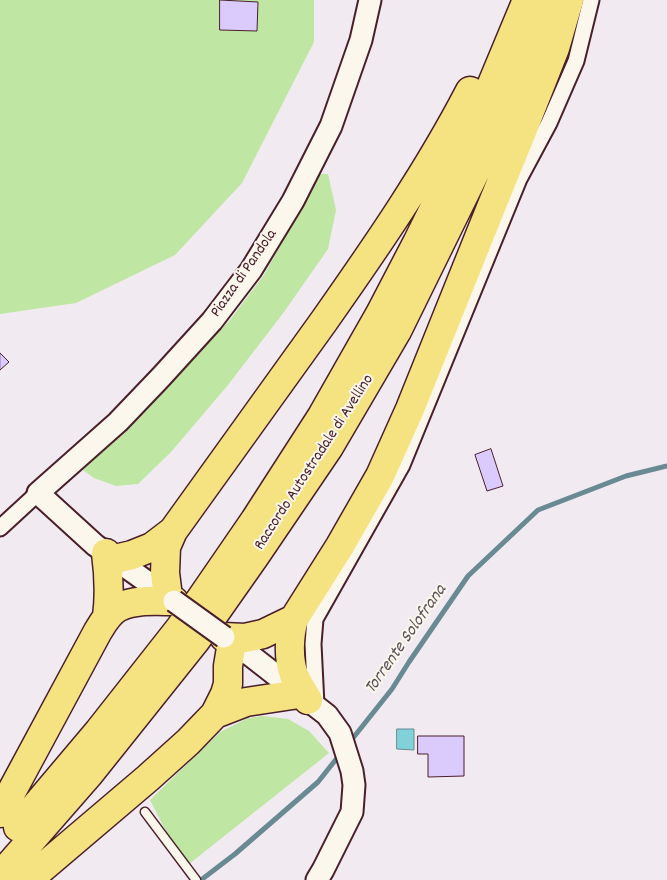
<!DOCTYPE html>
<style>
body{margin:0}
canvas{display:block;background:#f1eaf1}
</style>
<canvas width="667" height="880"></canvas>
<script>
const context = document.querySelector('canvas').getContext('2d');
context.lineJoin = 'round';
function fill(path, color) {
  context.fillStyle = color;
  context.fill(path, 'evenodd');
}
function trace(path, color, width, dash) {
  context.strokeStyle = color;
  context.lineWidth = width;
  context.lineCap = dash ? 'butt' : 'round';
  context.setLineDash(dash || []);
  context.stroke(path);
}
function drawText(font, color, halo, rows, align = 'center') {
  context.font = font + ' Dekko,sans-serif';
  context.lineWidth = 4;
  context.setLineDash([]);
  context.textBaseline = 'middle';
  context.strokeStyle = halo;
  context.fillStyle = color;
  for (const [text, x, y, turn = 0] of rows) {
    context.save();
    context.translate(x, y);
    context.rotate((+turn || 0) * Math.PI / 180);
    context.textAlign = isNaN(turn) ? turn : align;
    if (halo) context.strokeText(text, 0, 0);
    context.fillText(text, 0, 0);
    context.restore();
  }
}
const green = new Path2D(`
 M0,0H314V42L242,183L175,255L76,303L0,314Z
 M319,174H328L336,210L328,249L284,312L228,385L171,452L138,484L116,486L94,478L83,470L139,415L230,320L264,275Z
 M263,716L288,719L309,731L329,753L189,864L175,849L150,800L220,732L248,718Z`);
const water = new Path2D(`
 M397,729H414V750L397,749Z`);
const stream = new Path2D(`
 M349,743L392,689L409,662L468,576L538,510L626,476L667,466
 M201,880L235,854L318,782L341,753`);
const building = new Path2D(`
 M220,0L258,2L257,31L220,30Z
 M0,353L9,362L0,370Z
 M491,449L503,486L487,491L475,455Z
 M418,736H464V776L428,777V754H418Z`);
const lane = new Path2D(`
 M145,812L196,880`);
const street = new Path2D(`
 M0,528L38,493
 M316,705L313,644L315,619L402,465L519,179L549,123L576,61L591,0`);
const secondary = new Path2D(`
 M174,601L95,545L38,493L118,422L161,377L212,321L251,270L293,201L331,126L361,40L370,0
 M224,637L250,655L327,715L340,733L352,771L354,785L352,812L323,870L317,880`);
const highway = new Path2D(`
 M106,553C109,575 110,594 107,617
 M115,559L132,555L152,547L173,531
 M168,597L165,573L166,547L173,531C223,461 274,391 324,321C376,247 428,172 470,91
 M294,619C289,636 288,658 294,675C298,684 303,692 308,700
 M224,637L245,638L263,634L294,619L340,546L380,476L410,409L490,210L521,134L555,48L569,0
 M215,714L246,702L299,694
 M0,813L98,631C103,623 109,612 119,607C136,599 156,601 174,601
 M18,827L99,731L180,628L200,600L255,520L322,416L380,314L417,243L453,170L492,84L527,0
 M0,876L89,774L196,640L255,556L329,447L397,331L488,146L541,24L549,0
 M28,880L148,778L188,742L215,714L225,694L228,684V666L232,642`);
const secondaryBridge = new Path2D(`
 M174,601L224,637`);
const streetNames = [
 ["Piazza di Pandola",245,274,-55],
 ["Raccordo Autostradale di Avellino",315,463,-57]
];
const waterNames = [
 ["Torrente Solofrana",407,640,-55]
];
fill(green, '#bfe6a2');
fill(water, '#80d1d8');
trace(water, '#6a8a93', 1);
trace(stream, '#6a8a93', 5);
fill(building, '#dbcbfc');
trace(building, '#4a1f2b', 1);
trace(lane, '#4a1f2b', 11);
trace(street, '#4a1f2b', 19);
trace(secondary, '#4a1f2b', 25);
trace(highway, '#4a1f2b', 31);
trace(lane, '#fbf7ec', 8);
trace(street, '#fbf7ec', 15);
trace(secondary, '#fbf7ec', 21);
trace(highway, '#f5e382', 28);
trace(secondaryBridge, '#4a1f2b', 25, []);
trace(secondaryBridge, '#fbf7ec', 21);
drawText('16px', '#4a1f2b', '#fbf7ec', streetNames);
drawText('italic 18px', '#5a545f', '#fbf7ec', waterNames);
</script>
